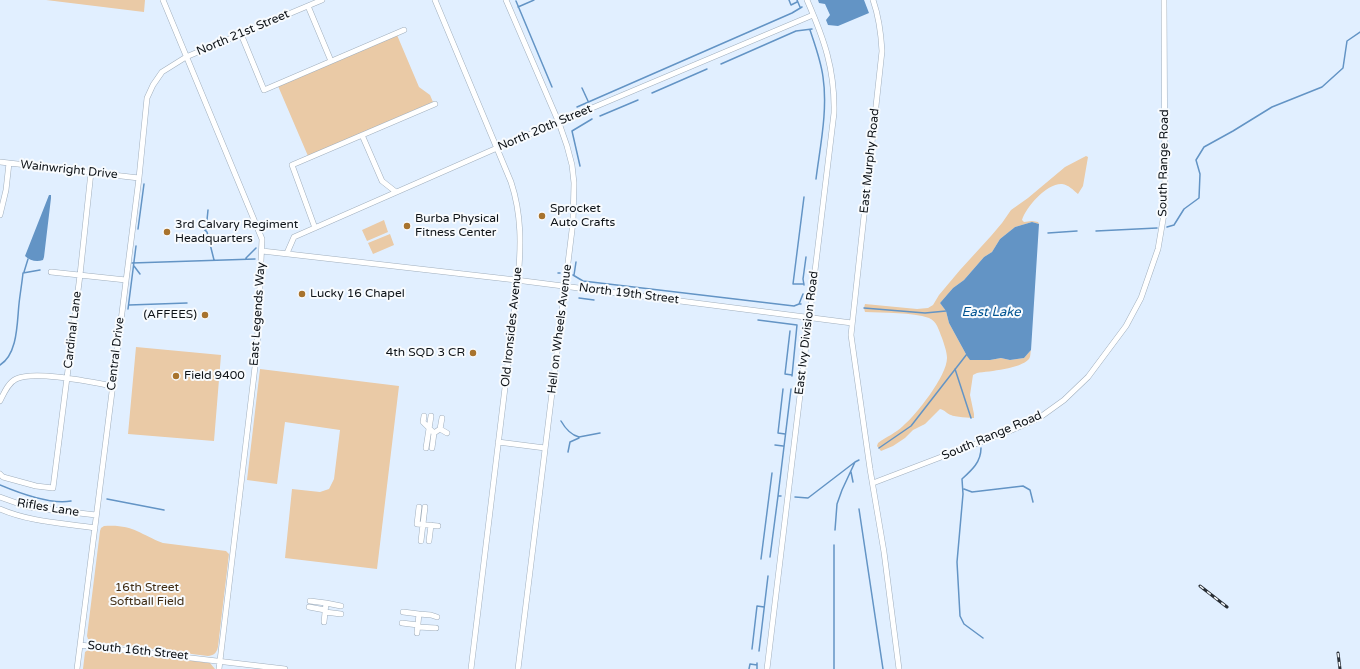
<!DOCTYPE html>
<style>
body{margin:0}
canvas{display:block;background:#e1efff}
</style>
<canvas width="1360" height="669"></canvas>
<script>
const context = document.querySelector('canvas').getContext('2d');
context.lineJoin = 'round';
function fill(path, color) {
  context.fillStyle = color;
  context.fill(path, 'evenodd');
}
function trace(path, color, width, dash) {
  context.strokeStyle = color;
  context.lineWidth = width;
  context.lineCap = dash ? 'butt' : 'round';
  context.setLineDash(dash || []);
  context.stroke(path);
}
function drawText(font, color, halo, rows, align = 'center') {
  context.font = font + ' "Varela Round",sans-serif';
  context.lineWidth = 4;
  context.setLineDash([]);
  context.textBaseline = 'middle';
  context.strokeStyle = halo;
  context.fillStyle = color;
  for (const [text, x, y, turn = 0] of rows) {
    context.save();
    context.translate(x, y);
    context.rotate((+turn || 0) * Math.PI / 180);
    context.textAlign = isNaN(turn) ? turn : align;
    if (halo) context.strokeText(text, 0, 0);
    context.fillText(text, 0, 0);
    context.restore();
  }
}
const green = new Path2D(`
 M46,0H145L144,12Z
 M397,35L419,87L430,95L433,102L308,156L278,86Z
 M1086,156L1088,157L1083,186L1078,194C1073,190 1069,185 1062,184C1047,183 1026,207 1022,220L1024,222L1032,221L1038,222L1039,224L1032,222L1015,227L1000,239L992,252L984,257L964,280L953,288L940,303L946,311L949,323L967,356L990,360L1001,358L1010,360L1024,358L1031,350C1030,353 1031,356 1029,359C1020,369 990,371 977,373L973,375L970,395L974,414V418C971,418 954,417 951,415C947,414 945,410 940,409L925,424L913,430L905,438L893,446L881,451L877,446L878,443C886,437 896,433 903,426C916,415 947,376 947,358C947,352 944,344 942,338C939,331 937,321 929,318C912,312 884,313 865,312L864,308L865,304L917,309L928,308L933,305L939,295L960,270L991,236L1002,223L1011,210L1028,198L1065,167Z
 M384,220L388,232L367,241L362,230Z
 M390,234L394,245L373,254L368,243Z
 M136,347L221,355L214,441L128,434Z
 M260,369L399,386L377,569L285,558L292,489L320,492L329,489L334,479L340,430L285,422L277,484L247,480Z
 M104,526C133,524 139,534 163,543L226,551L229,554L219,638C218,646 219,655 208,656L94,642L88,639L87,636L100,531L101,528Z
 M91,648L210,663L215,669H83L85,652Z`);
const water = new Path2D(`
 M818,0H864L869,13L838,26L828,25L826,20L830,15L825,4L819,3Z
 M49,195H51V198L44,257L43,260C37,262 30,261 25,256Z
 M1032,222L1039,224L1031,350L1024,358L1010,360L1001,358L990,360H970L967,356L949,323L946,311L940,303L953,288L964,280L984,257L992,252L1000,239L1015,227Z`);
const stream = new Path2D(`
 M789,0L791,5L797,2
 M797,0L800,7
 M516,1L552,87
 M518,7L534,0
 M810,30C815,45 821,61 823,77C828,110 820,147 816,179
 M721,64L796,31L812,29
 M582,88L588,101
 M652,93L707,69
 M577,107L792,13L802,7
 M600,116L638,100
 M580,166L572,131L592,119
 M198,224L207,232L214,260
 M1167,227L1174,225L1184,209L1199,198L1200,174L1196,160L1204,147L1233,131L1272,107L1322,87L1343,68L1347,41L1360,32
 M138,229L144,184
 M206,230L208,210
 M1096,231L1157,228
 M1048,233L1077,231
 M246,258L256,248
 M132,263L255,259
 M134,266L140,274
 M24,272L28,259
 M558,273H560
 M573,275L583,281L794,306L799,304
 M574,275L576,262
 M804,284H793L804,197
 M804,285L803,279L806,257
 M579,298L594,300
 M801,304H799L803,294
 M129,305L187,303
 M864,308L925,313L946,311
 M128,309L136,246
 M758,320L797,325L792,376
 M790,331L785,374L792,375
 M0,365C18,354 17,322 19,304C20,294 22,283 23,273L40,270
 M955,369L971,418
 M783,389L778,433L785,434
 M561,421C565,428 571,435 579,437L600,433
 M775,445L783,446
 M879,448L911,426L967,354
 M981,448C981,462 972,470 962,479L963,494L957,562L960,616L964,624L983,638
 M568,452L570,442L579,438
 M851,472L853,482
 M0,485C19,493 50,505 71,501
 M964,489L972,492L1023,486L1030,490L1033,502
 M781,496H778L791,389
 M795,497L808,498L855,462L859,460
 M107,499L164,510
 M859,509L883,669
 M835,530L837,504L842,490L855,462
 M770,557L778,496
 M761,559L772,473
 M752,649L757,606L764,607
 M759,651L768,576
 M749,669L750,664L757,665
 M757,669V663
 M834,669V545`);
const minor = new Path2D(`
 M163,0L262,239L257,350L219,669
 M435,0L511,182C522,215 521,247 518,280L471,669
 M506,0L559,123L567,146L572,165L574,183L573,222L518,669
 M873,0C879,17 881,33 882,51L851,335L870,469L884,552L899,669
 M308,6L331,61
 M241,34L264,90L404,30
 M362,135L382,181L396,192
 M0,162L139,178
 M0,215L6,190L9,163
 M315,228L292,165L435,104
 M262,251L516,280L852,323
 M287,253L294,237L497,148L813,15
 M51,272L126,280
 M0,401C4,393 8,383 16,379C34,370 91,382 113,386
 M424,416L423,422L434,433L440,429L447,433
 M440,429L442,418
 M498,442L545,448
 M426,448L431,416
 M432,448L434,433
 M0,474L3,477L36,486L53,488L80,275L91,172
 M873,483L1012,430L1039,418L1064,400L1088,377L1126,326L1141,298L1158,249L1165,208L1164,0
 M0,497L28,507L96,515
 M419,507L417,524L438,526
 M0,509C30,522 63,523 95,528
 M421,541L425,507
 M429,541L431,525
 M310,601L326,603
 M309,607L325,610
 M325,612L341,614
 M403,612L419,614L417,633
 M419,614L431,615L437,617
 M324,622L326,603L341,606
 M402,623L418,625
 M418,627L436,628
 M80,645L285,669
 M77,669L139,178L147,98L153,85L162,72L186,57L322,0
 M767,669L834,113C835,69 824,39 807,0`);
const rail = new Path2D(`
 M1200,586L1227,607
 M1338,653L1340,669`);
const markers = [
 [542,216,4,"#a8732d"],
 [407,226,4,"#a8732d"],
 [167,232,4,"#a8732d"],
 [302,294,4,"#a8732d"],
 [205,315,4,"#a8732d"],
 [473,353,4,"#a8732d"],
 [176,376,4,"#a8732d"]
];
const streetNames = [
 ["North 21st Street",243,33,-23],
 ["North 20th Street",545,128,-23],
 ["East Murphy Road",870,161,-84],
 ["South Range Road",1164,163,-89],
 ["Wainwright Drive",69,170,6],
 ["North 19th Street",629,294,7],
 ["East Legends Way",258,314,-86],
 ["Old Ironsides Avenue",512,327,-84],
 ["Hell on Wheels Avenue",560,329,-83],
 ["Cardinal Lane",73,330,-83],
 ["East Ivy Division Road",807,333,-83],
 ["Central Drive",116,354,-83],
 ["South Range Road",992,436,-23],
 ["Rifles Lane",48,508,9],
 ["South 16th Street",138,651,6]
];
const poiNames = [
 ["Sprocket",550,209],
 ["Auto Crafts",550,223],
 ["Burba Physical",415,219],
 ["Fitness Center",415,233],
 ["3rd Calvary Regiment",175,225],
 ["Headquarters",175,239],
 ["Lucky 16 Chapel",310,294],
 ["(AFFEES)",197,315,"right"],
 ["4th SQD 3 CR",465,353,"right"],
 ["Field 9400",184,376]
];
const parkNames = [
 ["16th Street",147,588],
 ["Softball Field",147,602]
];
const waterNames = [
 ["East Lake",991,313]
];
fill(green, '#eacaa6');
fill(water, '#6394c5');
trace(stream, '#6394c5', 1.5);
trace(minor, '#a1afbd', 6);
trace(minor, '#fff', 5);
trace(rail, '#292f36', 3);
trace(rail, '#f8fbfe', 1.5, [4.5]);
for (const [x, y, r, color] of markers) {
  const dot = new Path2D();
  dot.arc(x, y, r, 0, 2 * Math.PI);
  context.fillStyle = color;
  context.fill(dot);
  trace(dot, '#f8fbfe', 1.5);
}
drawText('12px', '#0e1318', '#f8fbfe', streetNames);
drawText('12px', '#0e1318', '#f8fbfe', poiNames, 'left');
drawText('12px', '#3f2b12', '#f8fbfe', parkNames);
drawText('italic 13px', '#025592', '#f8fbfe', waterNames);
</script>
